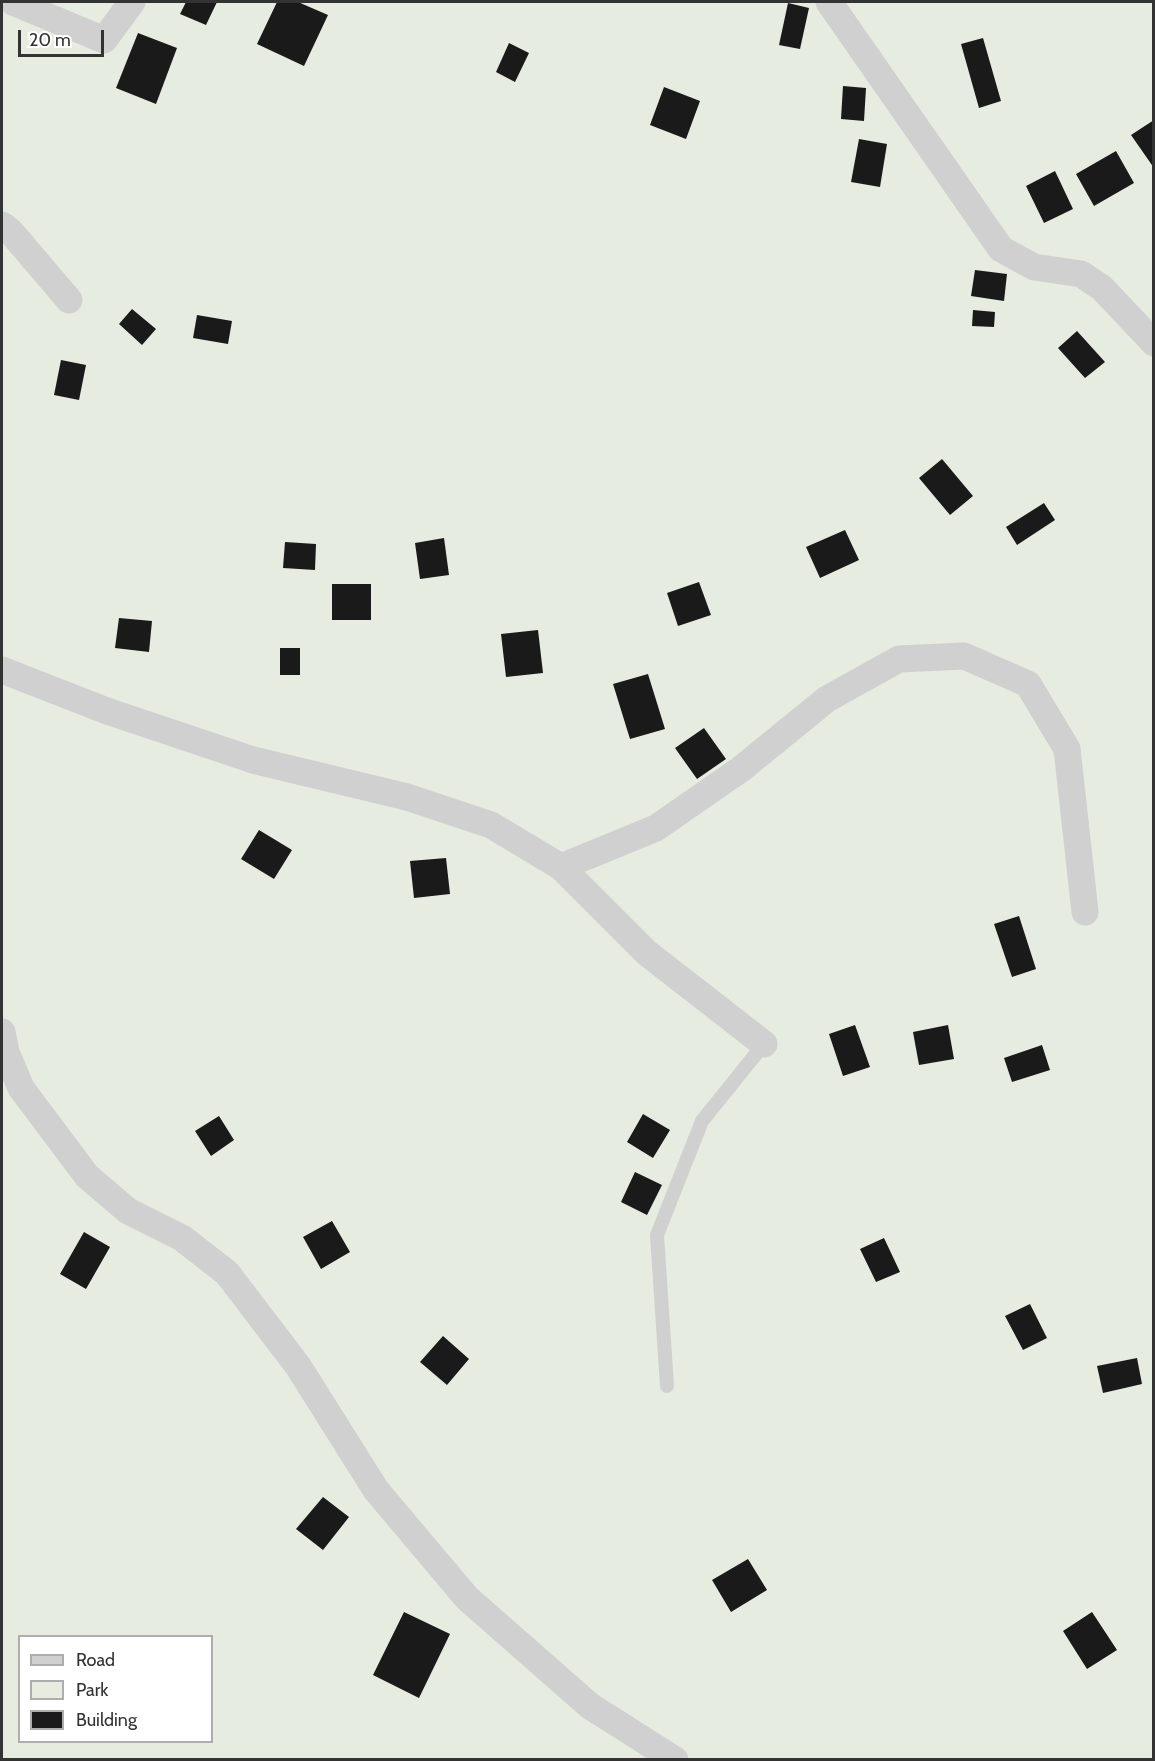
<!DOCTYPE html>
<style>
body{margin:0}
#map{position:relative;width:1155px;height:1761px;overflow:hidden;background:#fff;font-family:Cabin,sans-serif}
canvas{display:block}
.frame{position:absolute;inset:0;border:3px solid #333;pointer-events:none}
.legend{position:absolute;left:18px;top:1635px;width:195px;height:108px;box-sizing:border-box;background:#fff;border:2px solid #adadad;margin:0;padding:8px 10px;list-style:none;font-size:18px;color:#333}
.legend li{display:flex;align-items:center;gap:12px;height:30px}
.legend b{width:30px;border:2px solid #adadad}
.scale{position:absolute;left:18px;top:30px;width:86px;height:27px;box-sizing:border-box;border:3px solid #333;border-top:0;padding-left:8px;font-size:18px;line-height:21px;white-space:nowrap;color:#333;-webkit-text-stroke:4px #fff;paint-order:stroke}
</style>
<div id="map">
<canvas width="1155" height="1761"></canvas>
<div class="frame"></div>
<ul class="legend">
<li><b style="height:8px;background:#d0d0d0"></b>Road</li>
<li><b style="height:16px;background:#e6ecdf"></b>Park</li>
<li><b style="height:16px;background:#1a1a1a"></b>Building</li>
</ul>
<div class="scale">20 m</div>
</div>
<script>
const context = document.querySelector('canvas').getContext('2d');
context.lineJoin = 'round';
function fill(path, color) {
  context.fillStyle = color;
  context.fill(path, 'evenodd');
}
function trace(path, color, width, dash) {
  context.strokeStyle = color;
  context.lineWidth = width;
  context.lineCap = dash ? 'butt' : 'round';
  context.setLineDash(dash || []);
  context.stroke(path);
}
const green = new Path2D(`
 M2,2H1153V1759L2,1760ZM20,1636H212V1742H20Z`);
const building = new Path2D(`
 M186,2H217L206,25L180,14Z
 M277,2H298L328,15L304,66L257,44Z
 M788,3L809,8L800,49L779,45Z
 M138,33L177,48L156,104L116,88Z
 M983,38L1001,101L979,108L961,44Z
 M509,43L529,53L515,82L496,72Z
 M843,86L866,88L864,121L841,119Z
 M664,87L700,101L686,139L650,125Z
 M1154,120V168L1131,135Z
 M859,139L887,144L880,187L851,182Z
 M1116,151L1134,183L1094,206L1076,174Z
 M1055,171L1073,209L1044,223L1026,186Z
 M975,270L1007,274L1004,301L971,296Z
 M132,309L156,329L142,345L119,324Z
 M973,310L995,312L994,327L972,326Z
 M197,315L232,321L228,344L193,338Z
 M1077,331L1105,362L1085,378L1058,348Z
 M61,360L86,365L79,400L54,395Z
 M942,459L973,496L950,515L919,478Z
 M1044,503L1055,520L1017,545L1006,527Z
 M845,530L859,560L820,578L806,547Z
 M444,538L449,575L420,579L415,543Z
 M285,542L316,544L315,570L283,568Z
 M699,582L711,615L678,626L667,593Z
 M332,584H371V620H332Z
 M119,618L152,621L149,652L115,648Z
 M538,630L543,673L506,677L501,634Z
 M280,648H300V675H280Z
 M648,674L665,729L630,739L613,684Z
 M704,728L726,759L697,779L675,748Z
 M259,830L292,850L274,879L241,859Z
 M446,858L450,894L414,898L410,861Z
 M1019,916L1036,969L1012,977L994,924Z
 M855,1025L870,1067L843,1076L829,1034Z
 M948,1025L954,1059L919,1065L913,1032Z
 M1042,1045L1050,1070L1012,1082L1004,1058Z
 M643,1114L670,1130L653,1158L627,1142Z
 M219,1116L234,1140L211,1156L195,1131Z
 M635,1172L662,1185L647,1215L621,1202Z
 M332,1221L350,1252L321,1269L303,1237Z
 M84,1232L110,1247L86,1289L60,1274Z
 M884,1238L900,1272L876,1282L860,1249Z
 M1030,1304L1047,1338L1023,1350L1005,1316Z
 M443,1336L469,1359L447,1385L420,1362Z
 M1137,1358L1142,1384L1103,1393L1097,1366Z
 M323,1497L349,1517L323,1550L296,1529Z
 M748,1559L767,1590L731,1612L712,1580Z
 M404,1612L450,1634L419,1698L373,1675Z
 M1092,1612L1117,1650L1087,1669L1063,1631Z`);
const lane = new Path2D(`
 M667,1386L657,1235L702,1121L764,1044`);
const street = new Path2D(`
 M13,2L104,40L132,2
 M829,2L1001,249L1034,267L1081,274L1102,288L1154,343
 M2,225L11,232L69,300
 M2,670L107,711L253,760L407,797L491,825L561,867L647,953L764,1044
 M561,867L656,828L741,769L827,699L899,659L964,656L1028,684L1067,749L1085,912
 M2,1032L6,1052L21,1088L87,1176L128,1211L182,1238L227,1273L298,1366L376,1490L467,1598L590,1706L675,1760`);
fill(green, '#e6ecdf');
fill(building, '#1a1a1a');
trace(lane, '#d0d0d0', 14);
trace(street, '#d0d0d0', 27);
</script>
